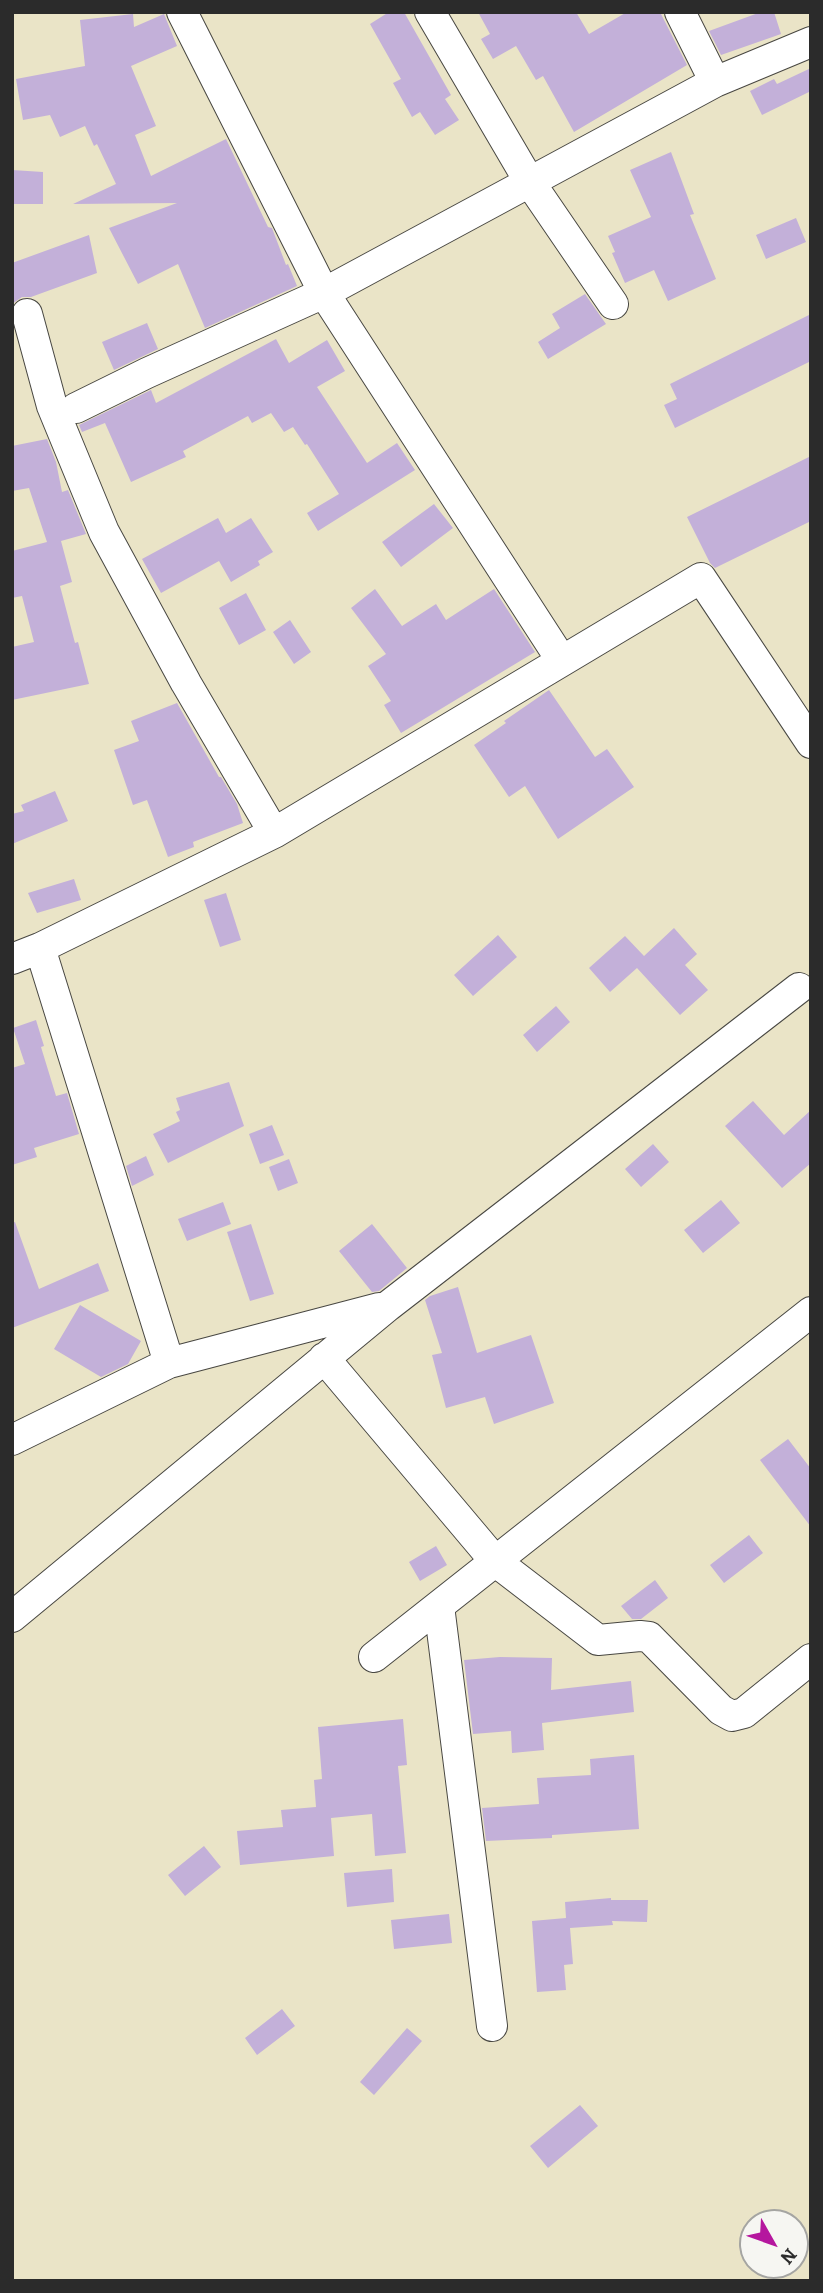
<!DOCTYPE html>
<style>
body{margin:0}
#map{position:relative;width:823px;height:2293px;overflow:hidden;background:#eae4c7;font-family:Alegreya,serif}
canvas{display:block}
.frame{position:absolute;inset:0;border:14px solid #2b2b2b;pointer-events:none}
.north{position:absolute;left:739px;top:2209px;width:70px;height:70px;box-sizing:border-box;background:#f6f6f2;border:2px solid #a5a5a2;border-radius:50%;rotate:130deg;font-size:19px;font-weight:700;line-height:28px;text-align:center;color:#2b2b2b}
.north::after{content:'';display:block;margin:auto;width:24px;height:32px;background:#b5179e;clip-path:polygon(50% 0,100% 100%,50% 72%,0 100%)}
</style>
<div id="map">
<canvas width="823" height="2293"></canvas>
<div class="frame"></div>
<div class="north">N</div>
</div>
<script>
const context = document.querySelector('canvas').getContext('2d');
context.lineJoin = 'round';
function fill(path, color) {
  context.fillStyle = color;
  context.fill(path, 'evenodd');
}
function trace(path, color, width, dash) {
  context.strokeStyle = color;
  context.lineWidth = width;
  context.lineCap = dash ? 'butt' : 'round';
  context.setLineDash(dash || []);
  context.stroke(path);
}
const building = new Path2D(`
 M389,12H404L451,95L445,99L459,120L435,135L420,112L412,117L393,83L401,79L370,24Z
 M478,12H576L589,34L627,12H660L687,65L574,132L543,76L536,80L516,46L493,59L481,39L490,34Z
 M761,12H774L781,34L721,55L709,31Z
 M133,14L134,27L164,14L177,46L131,66L156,126L135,135L151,176L226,139L268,227L272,228L286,265L288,264L297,286L205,328L178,264L138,284L109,228L177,203L73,204L116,184L97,144L94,146L85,126L60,137L50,115L23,120L16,79L85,66L80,20Z
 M811,68V91L762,115L750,91L774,79L777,84Z
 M671,152L694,214L690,215L716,279L668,301L654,270L625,283L612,253L615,252L608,236L651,217L630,170Z
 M12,170L43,172V204H12Z
 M796,218L806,242L766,259L756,235Z
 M89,235L97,273L31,297H22L12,304V263Z
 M585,294L606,324L548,359L538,342L560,328L552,314Z
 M811,314V361L675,428L664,405L677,399L670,384Z
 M147,323L158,349L114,370L102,342Z
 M276,339L289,363L327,340L345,371L317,387L367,463L397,443L415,470L318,531L307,513L339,494L307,444L305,445L293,427L284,432L271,413L252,423L248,416L183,451L186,457L131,482L105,423L82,432L79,425L151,390L156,403Z
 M47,439L56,462L62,492L68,490L86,534L61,541L72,582L60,586L75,643L78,642L89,684L12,700V647L34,642L22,596L12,598V551L47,542L29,488L12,491V446Z
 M811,456V521L715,568L710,563L687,517Z
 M434,504L453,528L401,567L382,542Z
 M218,518L226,533L251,518L273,552L258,561L260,565L231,582L219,561L161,593L142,559Z
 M375,589L402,626L436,604L446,620L494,589L535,652L401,733L384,705L391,701L368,666L386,654L351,608Z
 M246,593L266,630L239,645L219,608Z
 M290,620L311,652L294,664L273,632Z
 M549,690L595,757L607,749L634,787L558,839L525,786L509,797L474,745L506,723L504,721Z
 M177,703L219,777H221L237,804L243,823L193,842L194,847L168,857L147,800L133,805L114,750L139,741L131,721Z
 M55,791L68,821L12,844V814L24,811L21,805Z
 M74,879L81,900L37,913L28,893Z
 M226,893L241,940L220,947L204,900Z
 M674,928L697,954L685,965L708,990L680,1015L637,968L610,992L589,968L625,936L644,956Z
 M498,935L517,957L473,996L454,975Z
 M556,1006L570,1022L537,1052L523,1035Z
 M36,1020L44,1046L41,1047L56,1096L67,1093L79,1134L34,1148L37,1157L12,1165V1068L25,1064L13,1028Z
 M229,1082L244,1126L168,1163L153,1134L180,1121L176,1112L180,1110L176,1098Z
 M753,1101L784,1135L811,1110V1163L782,1188L725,1126Z
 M272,1125L284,1155L260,1164L249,1134Z
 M653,1144L669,1162L641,1187L625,1169Z
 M146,1156L154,1175L132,1186L126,1166Z
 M289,1159L298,1183L278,1191L269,1167Z
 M721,1200L740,1223L703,1253L684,1230Z
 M223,1202L231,1224L187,1241L178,1219Z
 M15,1222L39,1289L98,1263L109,1291L12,1328V1223Z
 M251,1224L274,1294L250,1301L227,1232Z
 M372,1224L407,1268L379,1291L372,1292L339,1251Z
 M458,1287L477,1353L531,1335L554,1403L494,1424L485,1397L446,1408L432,1355L442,1353L425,1300L430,1296Z
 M80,1305L141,1341L128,1364L101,1377L54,1349Z
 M788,1439L811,1469V1527L760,1460Z
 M749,1535L763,1553L724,1583L710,1565Z
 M436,1546L447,1565L420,1581L409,1562Z
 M655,1580L668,1598L641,1619H632L621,1606Z
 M500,1657L552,1658L551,1690L631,1681L634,1712L542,1723L544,1750L512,1753L511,1731L473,1734L464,1660Z
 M403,1719L407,1765L398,1766L406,1853L375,1856L372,1814L331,1818L334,1856L240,1865L237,1831L283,1827L281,1810L316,1807L314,1780L322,1779L318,1727Z
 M634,1755L639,1829L552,1835V1838L486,1841L482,1808L539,1804L537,1778L591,1775L590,1759Z
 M204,1846L221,1867L185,1896L168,1875Z
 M392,1869L394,1902L347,1907L344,1873Z
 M611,1898V1900H648L647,1922L612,1921L613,1925L570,1928L573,1964L564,1965L566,1990L537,1992L532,1921L566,1918L565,1902Z
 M449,1914L452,1943L394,1949L391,1920Z
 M282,2009L295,2026L257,2055L245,2038Z
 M407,2028L422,2041L374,2095L360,2082Z
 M580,2105L598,2126L548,2168L530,2146Z`);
const minor = new Path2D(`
 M182,12L324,293L562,661
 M430,12L529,181L613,304
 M680,12L715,82
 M27,314L52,406L104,532L186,683L274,833
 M76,408L147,373L324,293L715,82L811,42
 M40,948L169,1363
 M12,959L40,948L274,833L701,578L811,743
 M324,1358L495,1561L598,1640L640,1636L649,1637L721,1710L732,1716L744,1713L811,1659
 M12,1440L169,1363L379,1308
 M439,1606L492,2026
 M12,1617L388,1306L799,988
 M374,1657L811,1312`);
fill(building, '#c3b0d9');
trace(minor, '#484742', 32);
trace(minor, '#fff', 30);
</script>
